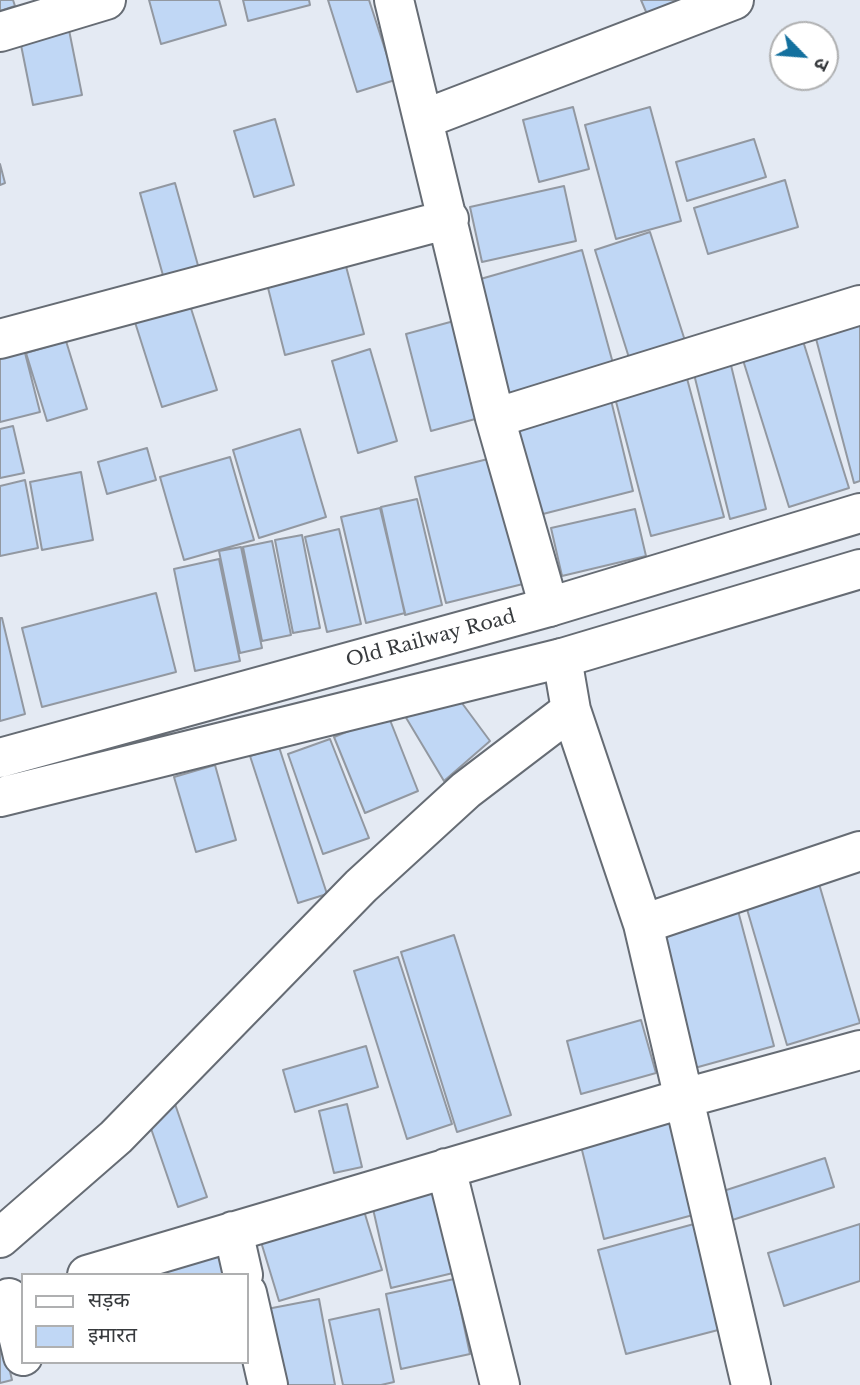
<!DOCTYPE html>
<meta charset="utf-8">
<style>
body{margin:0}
#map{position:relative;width:860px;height:1385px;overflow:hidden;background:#e4eaf3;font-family:"Libre Baskerville","Noto Sans Devanagari",serif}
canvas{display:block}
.legend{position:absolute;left:21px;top:1273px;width:228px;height:91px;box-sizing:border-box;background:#fff;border:2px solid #afb0b1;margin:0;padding:9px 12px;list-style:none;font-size:21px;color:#373a3d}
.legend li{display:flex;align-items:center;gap:14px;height:35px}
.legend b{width:35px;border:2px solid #afb0b1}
.north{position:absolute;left:769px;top:21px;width:70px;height:70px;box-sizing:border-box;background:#fff;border:2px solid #afb0b1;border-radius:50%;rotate:115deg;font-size:19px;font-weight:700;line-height:28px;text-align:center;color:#373a3d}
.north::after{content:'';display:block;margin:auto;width:24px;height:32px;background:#13709e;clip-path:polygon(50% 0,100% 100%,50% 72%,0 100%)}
</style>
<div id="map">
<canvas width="860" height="1385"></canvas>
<ul class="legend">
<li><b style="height:9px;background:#fff"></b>सड़क</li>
<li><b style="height:19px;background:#c0d7f5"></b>इमारत</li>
</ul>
<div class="north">उ</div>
</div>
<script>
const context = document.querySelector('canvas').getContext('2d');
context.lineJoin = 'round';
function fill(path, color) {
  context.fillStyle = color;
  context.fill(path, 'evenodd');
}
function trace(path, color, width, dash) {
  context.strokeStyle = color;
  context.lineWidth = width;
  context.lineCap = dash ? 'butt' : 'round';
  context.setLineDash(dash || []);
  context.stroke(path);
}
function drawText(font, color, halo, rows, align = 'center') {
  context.font = font + ' "Libre Baskerville",serif';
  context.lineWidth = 7;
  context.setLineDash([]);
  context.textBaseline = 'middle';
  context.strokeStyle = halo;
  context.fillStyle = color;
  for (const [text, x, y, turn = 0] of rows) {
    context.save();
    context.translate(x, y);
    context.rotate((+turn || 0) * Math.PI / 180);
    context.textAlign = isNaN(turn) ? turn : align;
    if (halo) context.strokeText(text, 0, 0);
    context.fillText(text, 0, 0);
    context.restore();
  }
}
const building = new Path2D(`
 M0,0H13L15,6L0,11Z
 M149,0H219L226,25L161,44Z
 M243,0H309L310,5L248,21Z
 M328,0H369L395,80L357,92Z
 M641,0H681L647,14Z
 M68,25L82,95L33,105L19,35Z
 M573,107L589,169L539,182L523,120Z
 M650,107L681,221L616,239L585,125Z
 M275,119L294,185L254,197L234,131Z
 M754,139L766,177L687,201L676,162Z
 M0,164L5,183L0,185Z
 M785,180L798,227L708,254L694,208Z
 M175,183L199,269L164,279L140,193Z
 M564,186L576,241L482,262L470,207Z
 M650,232L687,347L631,364L595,250Z
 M582,250L617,378L504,409L470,282Z
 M343,255L364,334L285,355L265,276Z
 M188,299L217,390L162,407L133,316Z
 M860,319V481L854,483L814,331Z
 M454,321L479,418L431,431L406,334Z
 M66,341L87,409L47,421L26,353Z
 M803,341L849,488L789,507L743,360Z
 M23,345L40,412L0,422V351Z
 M370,349L397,441L358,453L332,361Z
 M728,353L766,509L730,519L691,362Z
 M685,371L724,517L651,536L613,390Z
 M610,396L633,491L539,515L515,420Z
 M13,426L24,473L0,478V429Z
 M300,429L326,517L259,538L233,450Z
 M147,448L156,480L107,494L98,462Z
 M230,457L254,540L184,560L160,477Z
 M492,458L523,584L446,603L415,477Z
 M81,472L93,540L42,550L30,482Z
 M25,480L38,548L0,556V486Z
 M417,499L442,605L405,615L381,507Z
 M380,508L405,613L366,623L341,517Z
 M635,509L646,556L562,576L551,528Z
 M339,529L361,624L327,632L305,537Z
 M302,535L320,628L293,633L275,540Z
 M272,541L291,635L262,641L243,547Z
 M241,547L262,648L240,653L219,551Z
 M219,559L240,661L195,671L174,569Z
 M156,593L176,672L42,707L22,628Z
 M0,618H2L25,714L0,721Z
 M456,695L490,741L444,781L405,716Z
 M388,715L418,791L365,813L334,737Z
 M330,739L369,838L323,854L288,754Z
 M279,747L327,894L298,903L250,756Z
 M215,765L236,840L196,852L174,777Z
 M817,877L860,1023L787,1045L744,899Z
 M737,907L774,1046L691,1069L654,929Z
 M454,935L511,1115L457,1132L401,952Z
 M398,957L452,1124L407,1139L354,971Z
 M641,1020L656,1073L581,1094L567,1041Z
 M366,1046L378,1087L295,1112L283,1070Z
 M175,1104L207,1197L178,1207L146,1114Z
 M347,1104L362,1167L334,1173L319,1111Z
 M666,1109L693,1215L604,1239L579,1138Z
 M825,1158L834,1187L720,1224L711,1195Z
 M430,1182L453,1273L391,1288L371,1200Z
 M361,1201L382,1270L279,1301L258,1232Z
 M694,1224L722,1329L626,1354L598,1250Z
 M860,1224V1281L784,1306L768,1253Z
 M219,1244L227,1275H115Z
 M454,1279L470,1354L401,1369L386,1294Z
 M319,1299L335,1385H281L267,1309Z
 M379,1309L394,1382L381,1385H343L329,1320Z
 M0,1329L12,1380L0,1383Z`);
const minor = new Path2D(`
 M394,0L495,418L549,607
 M0,32L106,0
 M424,119L734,0
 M0,339L449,219
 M495,418L860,305
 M562,658L571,710L643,924L751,1385
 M643,924L860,851
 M446,1168L500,1385
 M233,1231L243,1275
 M0,1238L116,1137L361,886L466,790L571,710
 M87,1275L685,1098L860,1050
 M247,1293L268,1385
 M9,1298L23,1356`);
const secondary = new Path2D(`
 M0,758L549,607L860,513
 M0,797L562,658L860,569`);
const streetNames = [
 ["Old Railway Road",431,639,-15]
];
fill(building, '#c0d7f5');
trace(building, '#9298a1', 2);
trace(minor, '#666c74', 42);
trace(secondary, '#666c74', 42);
trace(minor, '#fff', 38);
trace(secondary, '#fff', 38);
drawText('19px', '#373a3d', '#fff', streetNames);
</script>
